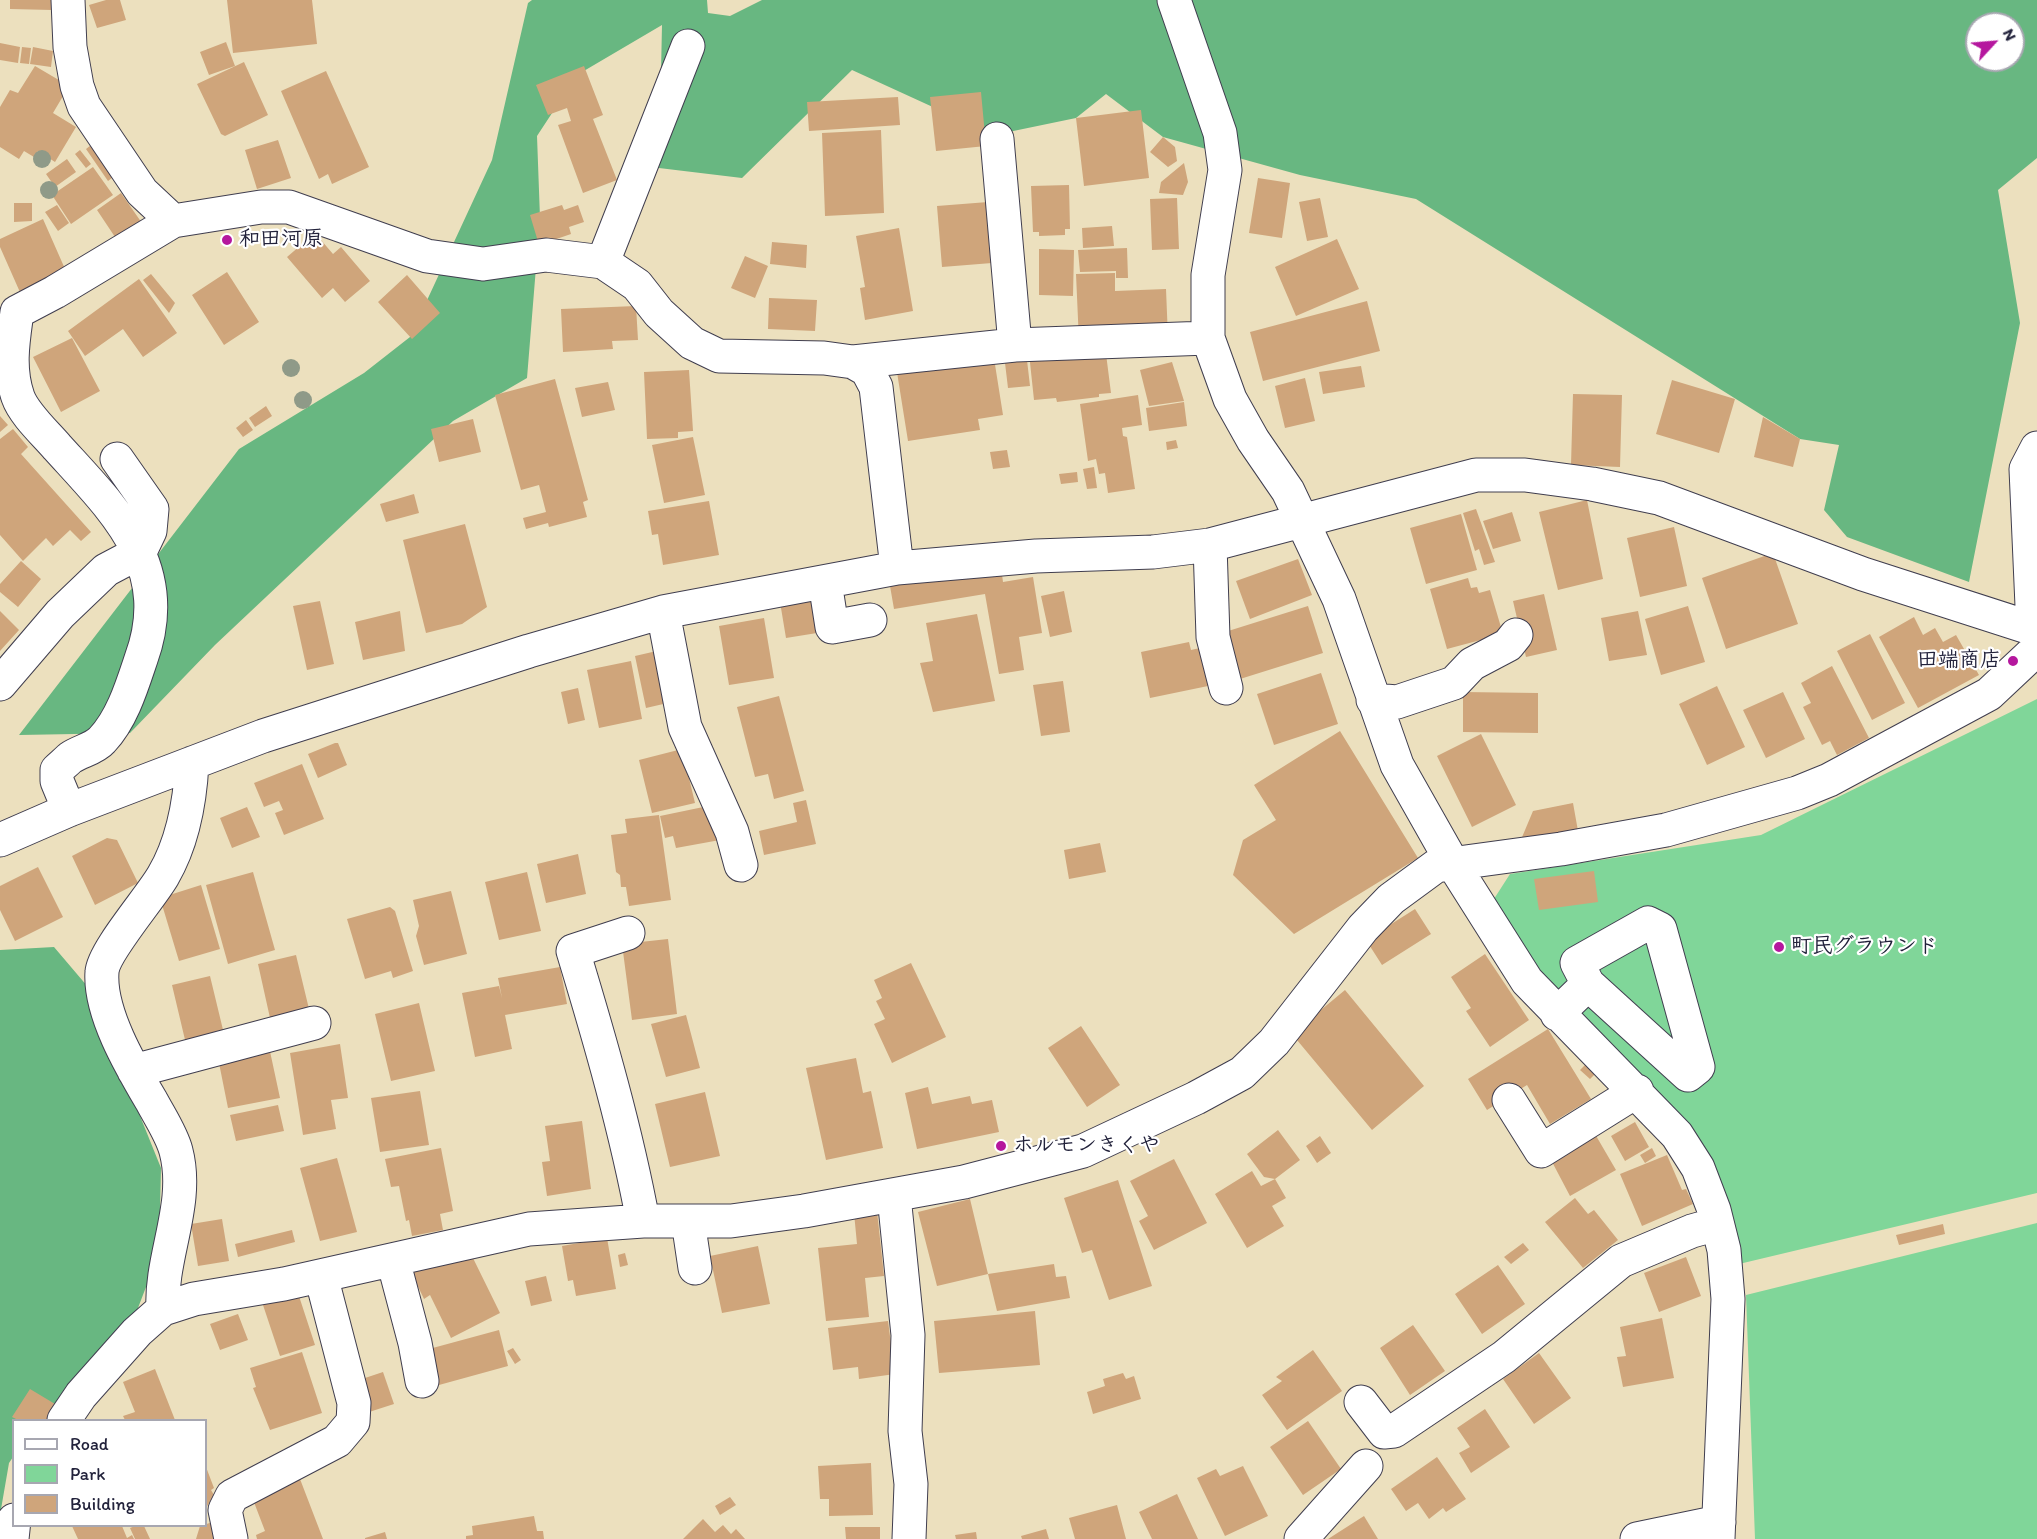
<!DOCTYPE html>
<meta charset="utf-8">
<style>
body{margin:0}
#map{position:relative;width:2037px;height:1539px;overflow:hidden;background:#ece0be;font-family:Itim,sans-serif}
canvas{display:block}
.legend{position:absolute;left:12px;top:1419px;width:195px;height:108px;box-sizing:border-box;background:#fff;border:2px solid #a7a7b1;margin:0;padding:8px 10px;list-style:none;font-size:18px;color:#22223b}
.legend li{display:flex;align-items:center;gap:12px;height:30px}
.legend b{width:30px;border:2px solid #a7a7b1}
.north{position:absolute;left:1965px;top:12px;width:60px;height:60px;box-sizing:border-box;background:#fff;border:2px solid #a7a7b1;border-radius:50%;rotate:64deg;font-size:16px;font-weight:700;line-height:24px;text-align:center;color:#22223b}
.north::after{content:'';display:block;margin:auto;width:21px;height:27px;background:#b5179e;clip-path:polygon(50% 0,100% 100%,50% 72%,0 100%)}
</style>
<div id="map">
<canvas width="2037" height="1539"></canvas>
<ul class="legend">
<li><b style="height:8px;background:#fff"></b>Road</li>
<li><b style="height:16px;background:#80d699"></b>Park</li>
<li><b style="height:16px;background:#cfa57b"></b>Building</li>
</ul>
<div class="north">N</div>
</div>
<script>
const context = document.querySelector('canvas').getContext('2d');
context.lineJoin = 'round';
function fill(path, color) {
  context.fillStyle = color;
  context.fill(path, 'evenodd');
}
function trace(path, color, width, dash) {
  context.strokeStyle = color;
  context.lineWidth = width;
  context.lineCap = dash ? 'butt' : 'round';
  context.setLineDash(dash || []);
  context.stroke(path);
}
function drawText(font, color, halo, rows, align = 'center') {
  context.font = font + ' Itim,"Klee One",sans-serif';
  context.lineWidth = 4.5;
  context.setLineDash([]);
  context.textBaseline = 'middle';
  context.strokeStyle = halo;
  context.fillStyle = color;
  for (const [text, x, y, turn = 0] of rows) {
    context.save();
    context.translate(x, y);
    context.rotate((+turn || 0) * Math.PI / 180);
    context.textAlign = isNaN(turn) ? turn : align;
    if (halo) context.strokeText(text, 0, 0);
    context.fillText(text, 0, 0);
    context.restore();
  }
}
const green = new Path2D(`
 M2037,699V1193L1739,1264L1729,1216L1550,992L1492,902L1510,874L1761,835Z
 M2037,1223V1539H1755L1746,1295Z`);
const forest = new Path2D(`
 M532,0H707L708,13L730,16L762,0H2037V158L1998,190L2020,323L1969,582L1847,537L1824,510L1839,445L1800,439L1416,199L1300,175L1163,137L1106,94L1076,118L994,135L852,70L742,178L659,168L662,25L577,75L537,136L540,218L527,378L453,421L215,645L130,733L19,735L239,449L364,373L410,337L492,160L528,3ZM1977,24H2013V60H1977Z
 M54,947L88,987L161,1168L159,1253L133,1321L46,1420H14L13,1457L9,1463L0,1515V950Z`);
const building = new Path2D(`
 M10,0H53L52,10L10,9Z
 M106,0H120L126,20L97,28L89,5Z
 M227,0H312L317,44L233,53Z
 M226,42L235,66L209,75L200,52Z
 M0,43L20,47L18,63L0,60Z
 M22,47L31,48L29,64L20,63Z
 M33,47L53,51L51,67L30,64Z
 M244,62L268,115L225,136L221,134L197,84Z
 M35,66L69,86L53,113L76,127L55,162L38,151L34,157L24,151L19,159L0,147V107L10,90L18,93Z
 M584,66L603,115L593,119L617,180L583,193L558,125L571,121L567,108L548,115L536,85Z
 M326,71L369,167L332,184L328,174L319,179L281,91Z
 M981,92L986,146L936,151L930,97Z
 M898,97L900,125L809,131L807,102Z
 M1141,110L1149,178L1084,186L1076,118Z
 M881,130L884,213L825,216L822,133Z
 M1163,137L1175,147L1177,161L1168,167L1150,152Z
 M278,140L291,178L257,189L245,150Z
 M95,142L117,174L108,181L86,149Z
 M80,150L91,164L86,168L75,154Z
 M67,159L76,172L55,187L46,174Z
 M1184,163L1188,182L1183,195L1159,193L1161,182Z
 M93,167L113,195L71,224L52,195Z
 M1258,178L1290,183L1282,238L1249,233Z
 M1069,185L1070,229H1065V235L1039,236V232H1033L1031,186Z
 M121,193L144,226L119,243L97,210Z
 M1177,198L1179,249L1152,250L1150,199Z
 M1320,198L1328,237L1307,241L1299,202Z
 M988,202L992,263L942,267L937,206Z
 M14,203H32V221L14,222Z
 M57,205L69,223L58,231L45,212Z
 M562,205L564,210L578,205L584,222L569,227L571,234L539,245L530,215Z
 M43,219L69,278L23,299L0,247V239Z
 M1112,226L1114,246L1083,248L1082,228Z
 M899,228L913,311L865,320L860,288L865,287L856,236Z
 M315,233L333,254L341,247L370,281L345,302L333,288L322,298L287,257Z
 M1337,239L1359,289L1296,316L1275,267Z
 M772,242L807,245L806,268L770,264Z
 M1127,248L1128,278H1116V271L1080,272L1078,250Z
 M1039,249L1074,250L1073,296L1039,295Z
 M745,256L768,266L755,298L731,288Z
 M227,272L259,322L224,345L192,295Z
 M1115,273V291L1166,289L1168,338L1079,342L1076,274Z
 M151,274L175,303L169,313L143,280Z
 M407,275L440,313L412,339L378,302Z
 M139,279L177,333L143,357L123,329L85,356L68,331Z
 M769,298L817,300L815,331L768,329Z
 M1367,301L1380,351L1263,381L1250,332Z
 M636,306L638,340L612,341L613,349L563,352L561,309Z
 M72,338L100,391L61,412L33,357Z
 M1105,346L1111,393L1099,394V397L1057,402L1056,398L1034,400L1029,353Z
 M993,352L1003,415L978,419L980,430L908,441L896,366Z
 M1027,360L1030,386L1008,388L1005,363Z
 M1172,362L1184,401L1149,406L1140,370Z
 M1361,366L1365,387L1323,394L1319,372Z
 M689,370L693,431L678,432V438L647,439L644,372Z
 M1305,378L1315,421L1285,428L1275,386Z
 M555,379L588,500L583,502L587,517L549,527L548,523L526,529L523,518L546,512L539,485L521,490L495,395Z
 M1672,380L1735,399L1719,453L1656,434Z
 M608,382L615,410L582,417L575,388Z
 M1573,394L1622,395L1620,467L1571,465Z
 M1138,395L1142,425L1122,428L1123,436L1127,437L1135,489L1108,493L1105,473L1099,474L1096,459L1088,461L1080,404Z
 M1184,402L1187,426L1149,431L1146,408Z
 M266,406L272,416L255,427L249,418Z
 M0,416L8,425L0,432Z
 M1763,417L1800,439L1793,467L1754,457Z
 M473,419L481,452L439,462L431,429Z
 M246,420L253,430L243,437L236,428Z
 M13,429L28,447L21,454L91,532L81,541L70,530L53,546L46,538L23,561L0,535V439Z
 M693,437L705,495L664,503L652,445Z
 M1176,440L1178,448L1167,450L1166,442Z
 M1007,450L1010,467L993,469L990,452Z
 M1094,467L1097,488L1087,489L1083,469Z
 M1077,472L1078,482L1061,484L1059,474Z
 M414,494L419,513L386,522L380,504Z
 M1587,500L1603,579L1558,590L1539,512Z
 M709,501L719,555L663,565L658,534L652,535L648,511Z
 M1476,509L1495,562L1484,565L1479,549L1475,551L1463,513Z
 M1512,512L1521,541L1493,549L1483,521Z
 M1461,514L1477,570L1426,584L1410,528Z
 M465,524L487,607L462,624L426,633L403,540Z
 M1674,527L1687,586L1640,597L1627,538Z
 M1773,553L1798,624L1726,649L1702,578Z
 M1298,559L1312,595L1250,619L1236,581Z
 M21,561L41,579L18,607L0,592V584Z
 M1001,567L1003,582L1033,577L1042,633L1019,637L1024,670L999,674L985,594L894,609L890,586Z
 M1468,578L1471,588L1477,587L1479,593L1490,590L1503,634L1447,649L1430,589Z
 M1064,591L1072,632L1050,637L1041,596Z
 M1544,594L1557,650L1526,657L1513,601Z
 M811,597L817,633L786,638L780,602Z
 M320,601L334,664L307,670L293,606Z
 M1308,606L1323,653L1240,679L1225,632Z
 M1688,606L1705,662L1661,675L1645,619Z
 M0,611L19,630L0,651Z
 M400,611L405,651L363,660L355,622Z
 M1638,611L1647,655L1609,661L1601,618Z
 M977,614L995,701L933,712L920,663L933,661L926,623Z
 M1914,617L1923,635L1935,628L1943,642L1956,635L1979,675L1918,708L1879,637Z
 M764,618L774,678L729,685L719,626Z
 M1870,634L1905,703L1872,720L1837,651Z
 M1189,642L1191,650L1200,648L1208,686L1150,698L1141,652Z
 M661,650L672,702L646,708L635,656Z
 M631,661L642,719L599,728L587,670Z
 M1832,666L1869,738L1837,755L1830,741L1822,745L1803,707L1811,703L1801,683Z
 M1321,673L1338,724L1274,745L1257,694Z
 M1063,681L1070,732L1041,736L1033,685Z
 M1717,686L1745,747L1707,765L1679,704Z
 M578,688L585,720L568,724L561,692Z
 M1463,692L1538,693V733L1463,732Z
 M1783,692L1805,739L1766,758L1743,710Z
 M779,696L804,791L774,799L768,774L755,777L737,707Z
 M1340,731L1418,858L1294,934L1233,875L1243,840L1276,820L1254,785Z
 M1481,734L1516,805L1472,827L1437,756Z
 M335,743H338L347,765L318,778L308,754Z
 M682,749L695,803L652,813L639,760Z
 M302,764L324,819L284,835L275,813L283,810L279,801L264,807L254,783Z
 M806,800L816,844L764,855L759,831L797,822L793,803Z
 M1573,803L1578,831L1520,842L1533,811Z
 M713,805L720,840L676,848L673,836L665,838L660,816Z
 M247,807L260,837L232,848L220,818Z
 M659,815L671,900L629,906L626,887H621L620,875L616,872L611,835L627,833L625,819Z
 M107,838L117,840L138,883L95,905L72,856Z
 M1100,843L1106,872L1069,879L1064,850Z
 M578,854L586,894L546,903L537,864Z
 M38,867L63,917L15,941L0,910V886Z
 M1594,871L1598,902L1539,910L1534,879Z
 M253,872L275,950L228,964L206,885Z
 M527,872L541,931L499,940L485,882Z
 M201,885L220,949L179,961L160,898Z
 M451,891L467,954L424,965L416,936L419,926L413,900Z
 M390,907L395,911L413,971L393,978L391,971L365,979L347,919Z
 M1415,909L1431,934L1382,965L1366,940Z
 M668,939L677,1014L632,1020L622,944Z
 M1485,954L1529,1020L1490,1047L1466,1011L1471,1008L1451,977Z
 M296,955L309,1009L270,1018L258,964Z
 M911,963L946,1037L892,1063L874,1024L885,1019L876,1001L882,998L874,980Z
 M560,967L567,1004L505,1015L512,1049L475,1057L462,993L499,986L502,998L498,978Z
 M210,976L224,1034L186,1044L172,985Z
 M1345,990L1424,1086L1372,1130L1292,1034Z
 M419,1003L435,1071L391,1081L375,1014Z
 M686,1015L700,1068L666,1077L651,1024Z
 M1081,1026L1120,1085L1087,1107L1048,1048Z
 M1548,1029L1591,1099L1550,1124L1527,1085L1487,1110L1468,1079Z
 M268,1042L280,1098L228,1108L217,1053Z
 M340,1044L348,1098L331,1100L336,1129L303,1135L290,1053Z
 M856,1058L863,1093L871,1091L883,1148L826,1160L806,1068Z
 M1586,1064L1596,1073L1590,1079L1580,1070Z
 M928,1087L932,1104L970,1096L972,1104L992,1100L999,1132L917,1149L905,1093Z
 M420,1091L429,1145L380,1152L371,1098Z
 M705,1092L720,1156L670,1167L655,1104Z
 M278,1105L284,1131L236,1141L230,1115Z
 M582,1121L591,1189L547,1196L542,1162L550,1161L545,1126Z
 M1635,1122L1649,1147L1625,1161L1611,1136Z
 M1278,1130L1300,1160L1275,1179L1264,1177L1247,1154Z
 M1595,1134L1616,1170L1570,1196L1550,1158Z
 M1320,1136L1331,1153L1317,1163L1306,1146Z
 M441,1148L453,1211L440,1214L443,1230L412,1236L409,1220L406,1221L399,1186L391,1187L385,1159Z
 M1652,1148L1656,1156L1645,1163L1640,1155Z
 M1667,1155L1682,1190L1686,1189L1693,1204L1642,1226L1620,1174Z
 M337,1158L357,1232L320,1241L300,1168Z
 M1174,1159L1207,1223L1154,1250L1139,1221L1148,1216L1130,1181Z
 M1252,1171L1261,1186L1275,1179L1286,1198L1272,1206L1284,1226L1247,1248L1215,1194Z
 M1118,1180L1152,1286L1109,1300L1092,1250L1082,1253L1064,1198Z
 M1575,1198L1588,1214L1594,1210L1618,1240L1583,1268L1545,1222Z
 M970,1199L988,1274L937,1286L918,1212Z
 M877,1211L884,1276L865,1278L869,1317L826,1321L818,1248L857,1244L854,1213Z
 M222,1219L229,1261L198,1266L191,1224Z
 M1943,1224L1945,1234L1899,1245L1896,1235Z
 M292,1230L295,1242L238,1257L235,1244Z
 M607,1238L616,1289L576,1296L573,1280L568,1281L562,1246Z
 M1523,1243L1529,1250L1511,1264L1504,1257Z
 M758,1246L770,1304L722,1313L710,1256Z
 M625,1253L628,1265L620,1267L618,1255Z
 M471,1254L500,1313L451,1338L430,1295L424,1299L411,1272Z
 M1686,1257L1701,1296L1659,1312L1644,1273Z
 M1054,1264L1056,1277L1066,1276L1070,1298L997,1311L988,1274Z
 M1498,1265L1525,1304L1482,1334L1455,1294Z
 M546,1276L552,1301L531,1306L525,1281Z
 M297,1290L315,1345L280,1356L262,1302Z
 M1035,1311L1040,1365L939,1373L934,1321Z
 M238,1314L248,1340L220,1350L210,1324Z
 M1662,1318L1674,1378L1623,1387L1617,1357L1626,1356L1620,1327Z
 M888,1321L895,1374L859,1379L858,1367L833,1370L828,1328Z
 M1413,1325L1445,1371L1410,1395L1380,1348Z
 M499,1330L508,1366L439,1385L429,1349Z
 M513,1348L521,1360L515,1364L507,1351Z
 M1313,1350L1342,1391L1287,1430L1262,1395L1282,1381L1276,1377Z
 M302,1352L322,1413L270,1430L253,1388L256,1387L250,1368Z
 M1539,1353L1571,1398L1534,1424L1503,1379Z
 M155,1369L175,1420H125L123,1416L135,1412L123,1382Z
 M383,1372L394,1404L366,1413L356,1381Z
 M1123,1373L1126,1379L1134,1376L1141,1399L1093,1414L1087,1392L1105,1386L1103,1379Z
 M30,1389L60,1407L51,1420H18L12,1417Z
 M1485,1409L1510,1447L1471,1473L1459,1453L1470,1447L1457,1428Z
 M1308,1421L1341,1469L1303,1495L1270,1447Z
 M1437,1457L1466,1499L1446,1512L1443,1508L1429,1519L1418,1503L1406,1511L1391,1489Z
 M871,1463L873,1515L829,1516V1499H820L818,1466Z
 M1243,1466L1268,1516L1225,1536L1197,1478L1216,1469L1220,1476Z
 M206,1467L214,1488L211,1490L214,1495L206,1508Z
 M300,1479L323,1539H257L256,1535L265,1531L252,1497Z
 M1177,1494L1198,1539H1152L1139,1512Z
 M730,1497L736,1505L720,1515L715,1506Z
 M1117,1505L1126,1539H1075L1069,1518Z
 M534,1516L537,1531H543L544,1539H466V1536L473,1535L472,1526Z
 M1364,1516L1378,1539H1328Z
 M703,1519L715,1532L723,1525L731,1534L736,1529L745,1539H683Z
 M213,1522L217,1539H196L200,1526Z
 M72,1526H122L127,1538L132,1535L134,1539H78Z
 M135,1526H144L150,1539H135L130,1528Z
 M845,1527H880V1539H846Z
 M1046,1529L1049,1539H1022L1021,1536Z
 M385,1532L387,1539H365V1538Z
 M976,1532L977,1539H956L955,1535Z`);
const minor = new Path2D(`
 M68,0L70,47L77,86L84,106L142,192L173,221
 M1174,0L1220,133L1225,170L1208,275V338L1230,399L1253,440L1288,491L1339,599L1397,765L1453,864L1527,981L1677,1135L1698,1168L1714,1210L1724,1250L1728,1299L1718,1539
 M997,139L1015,345
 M603,262L688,46
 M853,362L1015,345L1208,338
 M1210,545L1213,637L1226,688
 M825,582L832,627L870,620
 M663,612L685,727L732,832L741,865
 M2033,629L2026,469L2037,448
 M0,684L60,614L106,570L140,552L150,531L152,509L117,459
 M1373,700L1397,702L1454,683L1472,664L1508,645L1516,635
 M69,810L57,781V770C61,766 66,762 70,758C80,751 94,749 102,740C122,719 132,686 141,659C175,566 115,511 57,447C45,433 24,414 18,397C8,368 13,341 17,312L55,292L173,221L261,207H289L427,256L483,264L546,255L603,262L637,285L659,313L692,343L719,356L824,358L853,362L867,370L876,387L897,568
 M0,840L69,810L263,736L529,651L663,612L897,568L1036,556L1153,552L1210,545L1476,475H1525L1592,484L1659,498L1863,574L2037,630
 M628,933L573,951C600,1040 626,1130 643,1221
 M1557,1014L1588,984L1577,963L1648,923L1660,929L1698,1067L1688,1075L1588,984
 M134,1071L314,1023
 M1509,1100L1541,1151L1637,1091
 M894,1196L908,1335L905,1431L911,1484L909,1539
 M688,1221L695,1268
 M393,1260L415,1343L422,1381
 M163,1309C160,1257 190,1204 176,1151C172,1135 160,1117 152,1102C132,1068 99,1013 102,972C103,952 151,897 163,876C183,842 190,803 192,763
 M1361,1402L1384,1432L1394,1431L1504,1357L1621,1261L1692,1231L1717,1224
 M64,1420L81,1395L137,1332L163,1309L194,1299L284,1284L529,1229L643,1221H731L804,1211L964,1182L1083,1151L1196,1098L1242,1073L1274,1042L1363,928L1391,899L1436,866L1561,849L1666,830L1797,793L1829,780L1989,694L2037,649
 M12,1539L14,1520
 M231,1539L225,1510L232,1496L337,1441L353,1422L354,1403L321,1276
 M1301,1539L1366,1466
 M1637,1539L1719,1522`);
const trees = [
 [42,159],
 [49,190],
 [291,368],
 [303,400]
];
const markers = [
 [227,240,6,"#b5179e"],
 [2013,661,6,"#b5179e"],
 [1779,947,6,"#b5179e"],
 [1001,1146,6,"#b5179e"]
];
const poiNames = [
 ["和田河原",239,240],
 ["田端商店",2001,661,"right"],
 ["町民グラウンド",1791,947],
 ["ホルモンきくや",1013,1146]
];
fill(green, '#80d699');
fill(forest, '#68b781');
fill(building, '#cfa57b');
trace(minor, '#403e4f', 35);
trace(minor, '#fff', 33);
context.fillStyle = '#8f9a88';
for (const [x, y] of trees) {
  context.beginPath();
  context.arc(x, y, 9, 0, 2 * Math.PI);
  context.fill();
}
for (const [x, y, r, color] of markers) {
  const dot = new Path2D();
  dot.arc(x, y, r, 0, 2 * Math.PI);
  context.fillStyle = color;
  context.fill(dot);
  trace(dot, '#fff', 2);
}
drawText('bold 21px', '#22223b', '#fff', poiNames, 'left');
</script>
